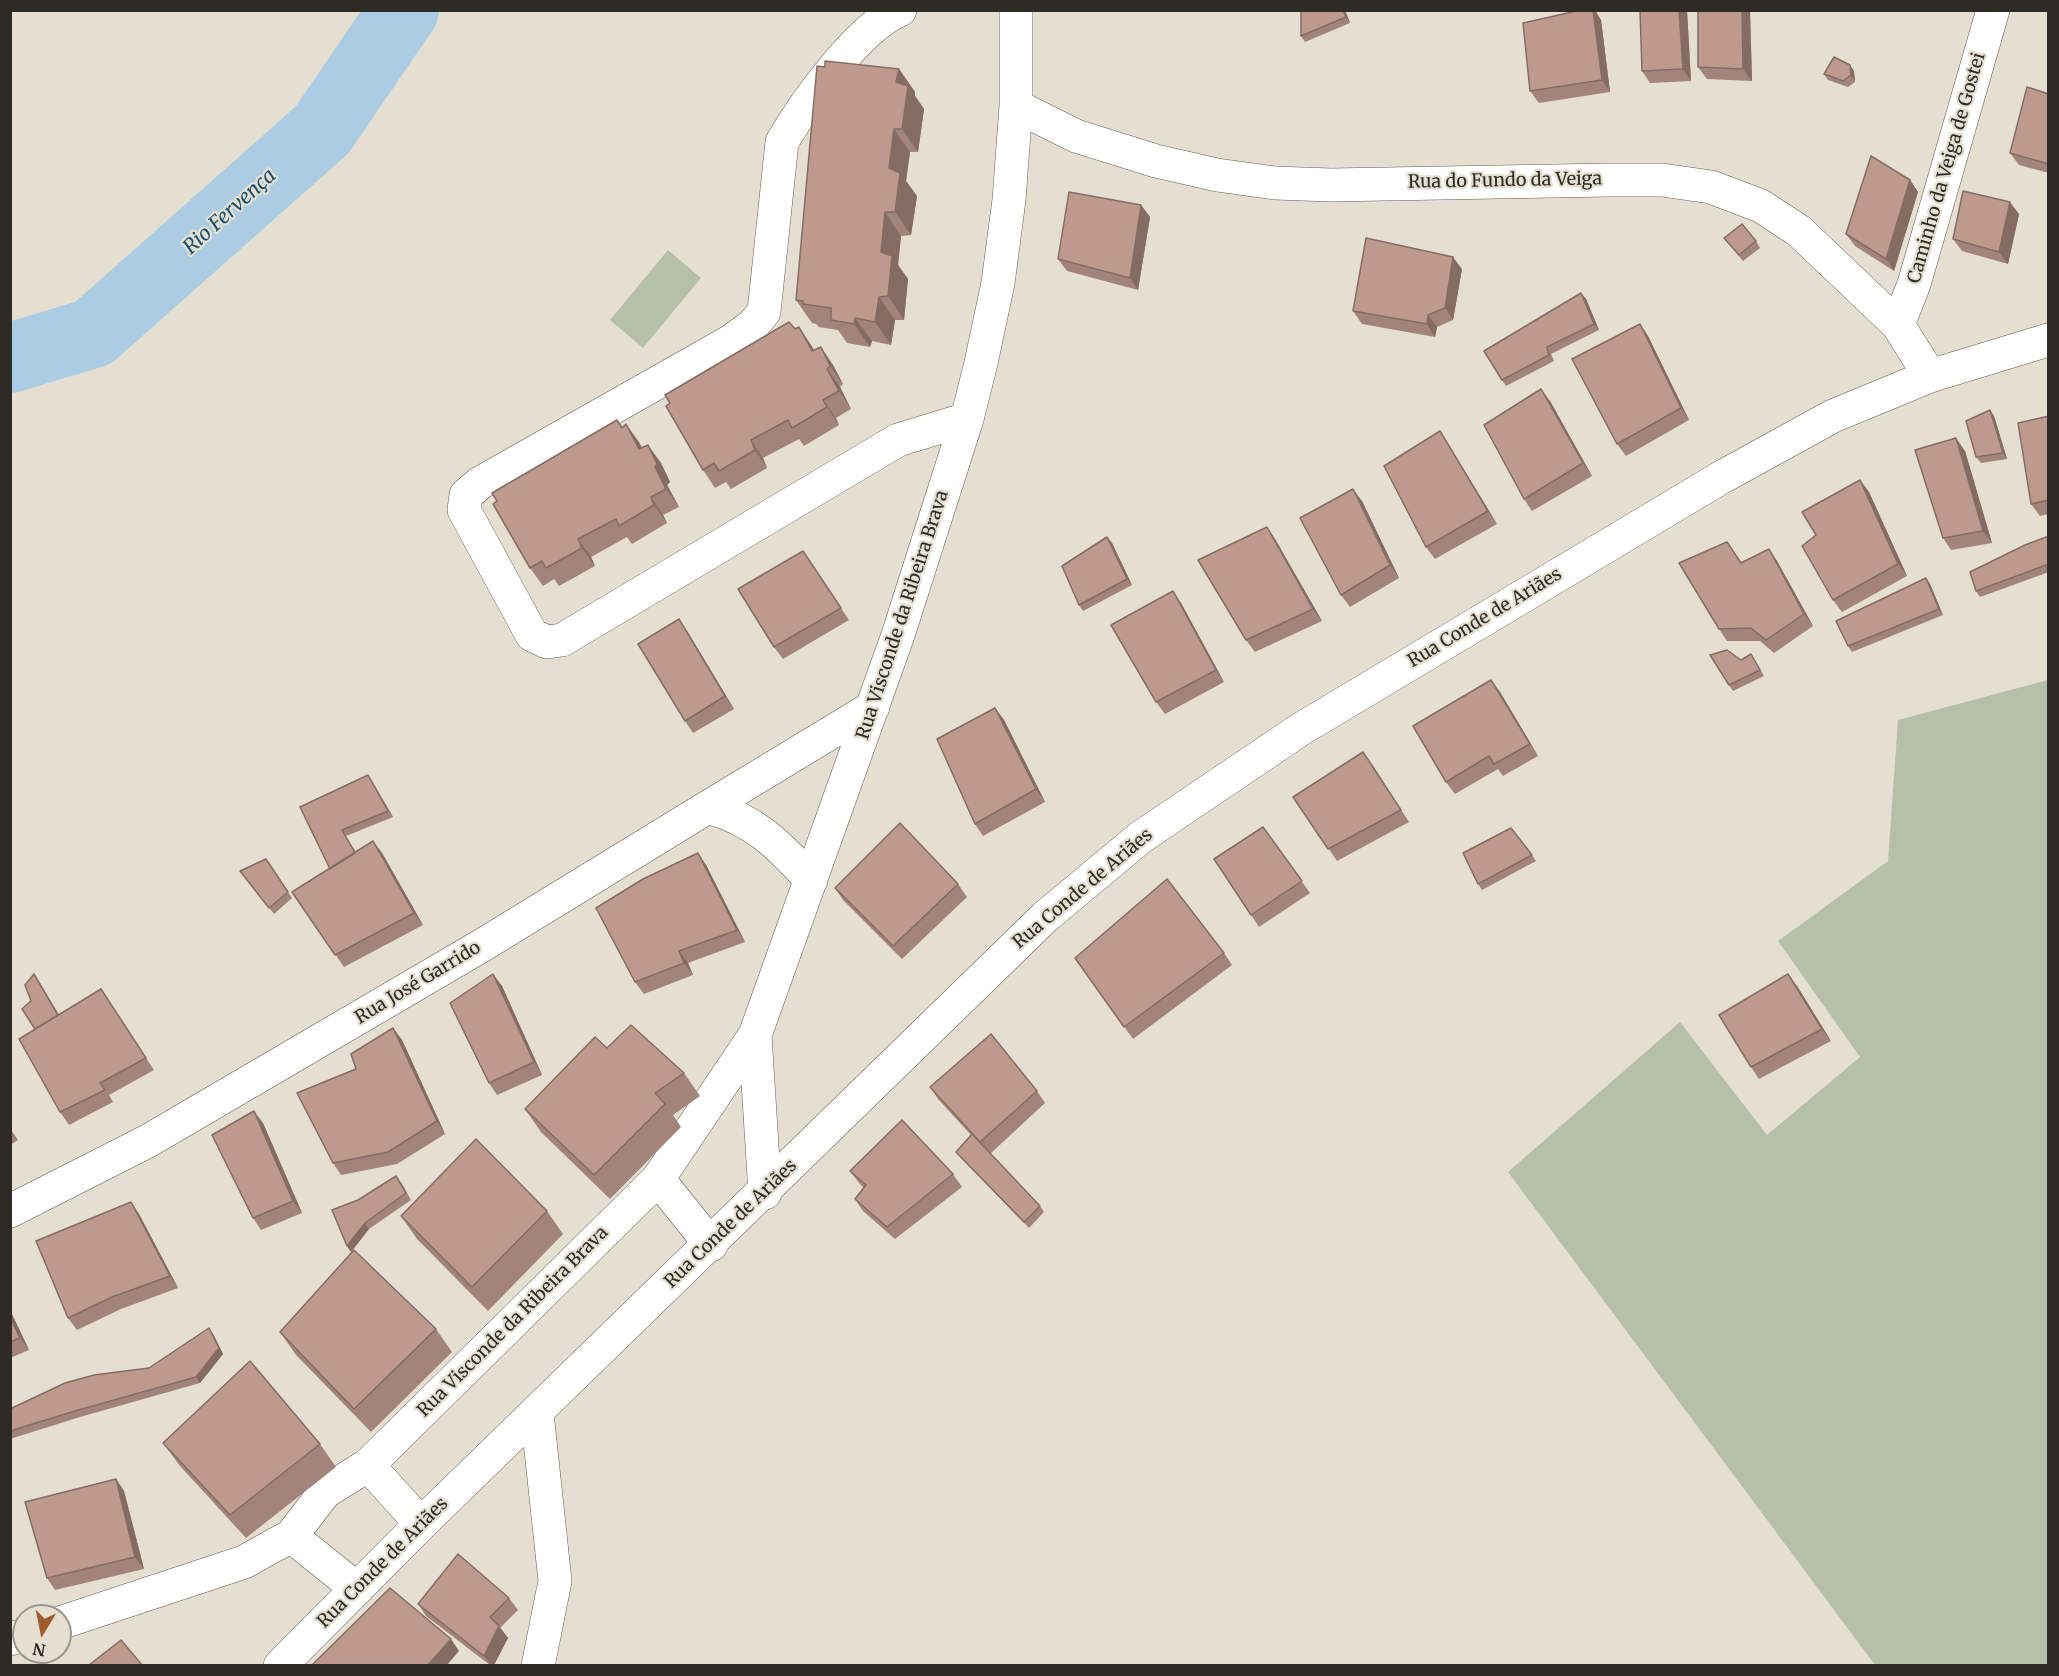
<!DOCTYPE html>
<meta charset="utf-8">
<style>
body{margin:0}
#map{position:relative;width:2059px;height:1676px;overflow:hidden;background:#e5dfd1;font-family:Merriweather,serif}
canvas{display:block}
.frame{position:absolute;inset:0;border:12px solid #2d2b26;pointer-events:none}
.north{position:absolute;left:12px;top:1604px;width:60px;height:60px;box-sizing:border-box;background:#e5dfd1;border:2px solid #9b978d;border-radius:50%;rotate:190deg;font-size:16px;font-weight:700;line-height:24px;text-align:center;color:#2d2b26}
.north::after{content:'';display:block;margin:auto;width:21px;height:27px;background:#9f5a2d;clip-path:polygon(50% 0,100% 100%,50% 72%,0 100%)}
</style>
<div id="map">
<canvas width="2059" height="1676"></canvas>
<div class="frame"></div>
<div class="north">N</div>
</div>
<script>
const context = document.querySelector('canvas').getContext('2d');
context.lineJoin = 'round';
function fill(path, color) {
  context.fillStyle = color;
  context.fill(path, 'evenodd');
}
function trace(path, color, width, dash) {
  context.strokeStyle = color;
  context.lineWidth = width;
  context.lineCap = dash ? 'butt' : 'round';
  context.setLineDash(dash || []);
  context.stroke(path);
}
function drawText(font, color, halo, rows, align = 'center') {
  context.font = font + ' Merriweather,serif';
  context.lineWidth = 4.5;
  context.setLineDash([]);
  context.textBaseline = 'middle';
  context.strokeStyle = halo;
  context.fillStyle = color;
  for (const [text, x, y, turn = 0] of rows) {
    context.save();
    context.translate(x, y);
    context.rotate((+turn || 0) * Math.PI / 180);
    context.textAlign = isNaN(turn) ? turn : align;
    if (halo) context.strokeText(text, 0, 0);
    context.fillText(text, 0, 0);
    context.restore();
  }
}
const green = new Path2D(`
 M668,250L701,278L643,348L610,320Z
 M2048,680V1665H1875L1508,1172L1680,1022L1767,1135L1860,1057L1778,941L1888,861L1898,720Z`);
const river = new Path2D(`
 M10,358L93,333L322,130L404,10`);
const minor = new Path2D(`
 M900,10C859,27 804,104 782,142L764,312L753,325L731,341L480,483L466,495L464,510L532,635L547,642L562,640L898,440L967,419
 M1016,106L1076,136L1156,161L1217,175L1275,183L1331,185L1609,180H1662L1711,187L1761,206L1799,231L1898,325L1930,376
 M1898,325L1914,284L1993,10
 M708,807L873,707
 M755,1035L765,1193
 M658,1179L711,1245
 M10,1211L148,1141L481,946L708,807C755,820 779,845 811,880
 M537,1413L555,1581L538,1666
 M368,1465L421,1524
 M291,1536L357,1589
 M60,1623L244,1562L291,1536L325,1492L368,1465L658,1179L755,1035L898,635L967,419L981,363L998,283L1009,200L1016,106V10
 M10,1639L24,1635
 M280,1666L421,1524L1045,917L1141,837L1301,729L1722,477L1833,416L1930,376L2048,340`);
const wall = new Path2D(`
 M1345,10L1350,23L1305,42L1301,36Z
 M1640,10H1687L1691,81L1650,83L1642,71Z
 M1750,10L1752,81L1707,79L1698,67Z
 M1601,20L1610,92L1539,103L1530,91Z
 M899,69L915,92V96L924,109L918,152H910L906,181L917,196L911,235L901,236L898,265L908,279L904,320H895L891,345L872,341L870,347L847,343L838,330L819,327L816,324L812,323L796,300Z
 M1854,71L1855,82L1848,87L1828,80L1824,74Z
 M2049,94V173L2019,165L2010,153Z
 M1910,180L1918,192L1894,271L1855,246L1846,234Z
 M1141,205L1150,217L1138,290L1067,271L1058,259Z
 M2019,214L2008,264L1962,251L1953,239Z
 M1724,238L1756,241L1760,248L1743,261Z
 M1462,269L1453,320L1437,327L1435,337L1362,324L1353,311Z
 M1581,293L1586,299L1599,330L1551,354L1554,361L1506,386L1502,380Z
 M1640,324L1648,336L1689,420L1626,456L1617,444Z
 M799,327L814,350L833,365L843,384L840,387L851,409L836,418L839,425L804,446L799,439L763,458L767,468L731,489L726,482L715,488L703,470L795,329Z
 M1550,401L1592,476L1532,511L1524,499Z
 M1994,416L2007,459L1981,463L1976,457Z
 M2049,416V514L2040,516L2031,504Z
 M626,424L642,448L661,463L670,482L667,485L679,507L663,515L667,523L632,544L627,537L591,557L595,566L559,586L554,579L543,586L530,568L622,428Z
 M1440,431L1448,444L1497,524L1435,559L1426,547Z
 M1965,451L1992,543L1951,550L1943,538Z
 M1860,480L1869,492L1907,576L1842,612L1833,600L1816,535Z
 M1362,501L1399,578L1350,607L1341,595Z
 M1267,527L1275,539L1322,621L1255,652L1246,640Z
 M2049,536V572L1980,597L1976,591Z
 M1107,537L1112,543L1132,585L1083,611L1079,605Z
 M1769,549L1777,561L1813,626L1774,653L1760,641H1727L1719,629L1741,562Z
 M803,551L849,620L783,659L774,647Z
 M1926,578L1930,584L1943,615L1852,652L1848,646Z
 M1181,603L1224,682L1165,714L1156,702Z
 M687,631L734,709L693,733L685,721Z
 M1741,660H1755L1764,676L1733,691L1729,685Z
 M1500,692L1538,756L1503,776L1498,769L1455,794L1446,782Z
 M995,708L1004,720L1045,802L983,836L975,824Z
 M1372,764L1409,822L1337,861L1293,797Z
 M368,775L393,817L346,836L356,852L373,841L382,853L423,925L344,967L292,892L330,869L300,807Z
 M1263,827L1310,893L1259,927L1251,915Z
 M698,853L706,865L745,942L688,963L693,975L644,994L635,982Z
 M1532,855L1536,861L1482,890L1478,884Z
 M266,859L292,898L274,914L245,877Z
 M958,884L967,897L902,959L843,900L835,888Z
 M1224,953L1232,965L1133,1039L1075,958Z
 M493,974L502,986L542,1075L497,1095L489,1083Z
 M38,980L59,1015L109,1002L154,1070L109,1095L113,1102L69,1125L60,1112L35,1029L31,1001Z
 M1797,986L1831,1041L1759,1079L1751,1067Z
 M393,1028L402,1040L445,1134L397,1164L341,1175L333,1163Z
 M607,1048L684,1073L700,1096L673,1115L681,1127L610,1199L541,1132L525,1109Z
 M930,1087L1037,1091L1045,1103L990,1154L1040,1206L1044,1212L1029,1228L961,1158L956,1152L971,1135L938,1099Z
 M263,1123L302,1213L261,1230L253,1218Z
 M10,1128L18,1140L10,1145Z
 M850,1171L953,1174L962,1187L895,1239L863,1211L855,1199L864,1188L859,1183Z
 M401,1182L411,1200L369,1229L351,1252L347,1246L332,1210Z
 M131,1202L139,1214L178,1288L121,1309L77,1330L68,1318Z
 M547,1211L563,1234L488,1311L417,1239L401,1216Z
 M10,1310L29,1350L10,1358Z
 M209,1328L213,1334L223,1354L200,1383L80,1417L10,1439V1409L149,1368Z
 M436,1329L452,1352L371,1432L296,1355L280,1332Z
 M163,1443L320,1444L336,1467L246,1538L180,1466Z
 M116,1479L124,1491L144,1569L55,1590L47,1578Z
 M509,1598L518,1610L500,1628L508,1638L494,1665H490L426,1616L418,1604Z`);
const shadedWall = new Path2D(`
 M1343,10H1345L1350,23L1346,17Z
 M1593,10H1595L1601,20L1610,92L1602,80Z
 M1679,10H1687L1691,81L1683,69Z
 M1742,10H1750L1752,81L1743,69Z
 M1850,65L1854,71L1855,82L1851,75Z
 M899,69L915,92V96L924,109L918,152L902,129L896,82Z
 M894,129L910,152L906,181L917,196L911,235L895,212L889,168Z
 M1910,180L1918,192L1894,271L1886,259Z
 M2010,202L2019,214L2008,264L1999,252Z
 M1141,205L1150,217L1138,290L1130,278Z
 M885,212L901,236L898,265L908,279L904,320L888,296L881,252Z
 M1453,257L1462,269L1453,320L1445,308Z
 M1581,293L1586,299L1599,330L1594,324Z
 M879,297L895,320L891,345L875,322Z
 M1428,315L1437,327L1435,337L1427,324Z
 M855,318L872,341L870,347L854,324Z
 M1640,324L1648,336L1689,420L1681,408Z
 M799,327L811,345L824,369L812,351Z
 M821,347L833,365L843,384L830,366Z
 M827,369L840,387L851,409L839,391Z
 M1541,389L1550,401L1592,476L1583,463Z
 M823,400L836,418L839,425L827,407Z
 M1990,410L1994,416L2007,459L2003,453Z
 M626,424L639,442L652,467L639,449Z
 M1440,431L1448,444L1497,524L1488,511Z
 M1956,438L1965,451L1992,543L1983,531Z
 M751,440L763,458L767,468L755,450Z
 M648,445L661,463L670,482L667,485L679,507L666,489L655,467Z
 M1860,480L1869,492L1907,576L1898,564Z
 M1353,489L1362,501L1399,578L1390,565Z
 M651,497L663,515L667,523L654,505Z
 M1267,527L1275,539L1322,621L1313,609Z
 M1107,537L1112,543L1132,585L1127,579Z
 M578,539L591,557L595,566L582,548Z
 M1769,549L1777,561L1813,626L1804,614Z
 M1926,578L1930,584L1943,615L1939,609Z
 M1173,591L1181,603L1224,682L1216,670Z
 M679,619L687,631L734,709L725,696Z
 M1491,680L1500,692L1538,756L1530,744Z
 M995,708L1004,720L1045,802L1036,789Z
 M368,775L372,781L393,817L388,811Z
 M373,841L382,853L423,925L414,913Z
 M698,853L706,865L745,942L737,930Z
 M679,951L688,963L693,975L684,963Z
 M493,974L502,986L542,1075L534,1062Z
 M1788,974L1797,986L1831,1041L1822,1029Z
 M393,1028L402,1040L445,1134L437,1121Z
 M254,1111L263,1123L302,1213L293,1201Z
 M131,1202L139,1214L178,1288L170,1276Z
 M365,1223L369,1229L351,1252L347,1246Z
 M10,1310L29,1350L20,1338L10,1317Z
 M209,1328L213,1334L223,1354L200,1383L196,1377Z
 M116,1479L124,1491L144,1569L135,1557Z
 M499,1626L508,1638L494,1665H491L484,1656Z
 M451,1639L459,1651L447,1665H428Z`);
const building = new Path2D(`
 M1301,10H1343L1346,17L1301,36Z
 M1581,10H1593L1602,80L1530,91L1523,23Z
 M1640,10H1679L1683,69L1642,71Z
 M1698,10H1742L1743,69L1698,67Z
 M1834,57L1850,65L1851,75L1843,81L1824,74Z
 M825,61L899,69L896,82L908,86L902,129H894L889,168L900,173L895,212H885L881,252L892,256L888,296L879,297L875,322L855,318L854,324L831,320V308L803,304V301L796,300L817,66L825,67Z
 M2027,87L2049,94V164L2010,153Z
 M1871,156L1910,180L1886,259L1846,234Z
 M1963,191L2010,202L1999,252L1953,239Z
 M1069,192L1141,205L1130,278L1058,259Z
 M1742,224L1756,241L1739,255L1724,238Z
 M1366,238L1453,257L1445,308L1428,315L1427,324L1353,311Z
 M1581,293L1594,324L1547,347L1549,355L1502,380L1484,351Z
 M789,322L795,329L799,327L812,351L821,347L830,366L827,369L839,391L823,400L827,407L792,428L788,420L751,440L755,450L719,471L714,463L703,470L666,406L670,403L665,395Z
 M1640,324L1681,408L1617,444L1572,359Z
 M1541,389L1583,463L1524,499L1484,425Z
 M1990,410L2003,453L1976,457L1966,421Z
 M2049,416V500L2031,504L2018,423Z
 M617,420L622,428L626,424L639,449L648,445L657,464L655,467L666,489L651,497L654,505L619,526L616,519L578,539L582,548L546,568L542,561L530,568L493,504L497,501L492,493Z
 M1440,431L1488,511L1426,547L1384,466Z
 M1956,438L1983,531L1943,538L1915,450Z
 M1860,480L1898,564L1833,600L1802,546L1816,535L1802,512Z
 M1353,489L1390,565L1341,595L1300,518Z
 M1267,527L1313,609L1246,640L1198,560Z
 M2049,536V564L1976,591L1970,572L2025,545Z
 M1107,537L1127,579L1079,605L1062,566Z
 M1727,542L1741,563L1769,549L1804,614L1766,640L1751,628L1719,629L1679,563Z
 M803,551L841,608L774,647L738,589Z
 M1926,578L1939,609L1848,646L1836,621Z
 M1173,591L1216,670L1156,702L1111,625Z
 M679,619L725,696L685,721L638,644Z
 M1727,650L1741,660L1751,654L1760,670L1729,685L1710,655Z
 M1491,680L1530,744L1494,764L1489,756L1446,782L1413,726Z
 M995,708L1036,789L975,824L937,739Z
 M1363,752L1401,810L1328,849L1293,797Z
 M368,775L388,811L342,830L355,853L330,869L300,807Z
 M900,823L958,884L893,946L835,888Z
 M1263,827L1302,881L1251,915L1214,859Z
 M1511,828L1532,855L1478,884L1463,853Z
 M373,841L414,913L335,955L292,892Z
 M698,853L737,930L679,951L684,963L635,982L596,908L643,879Z
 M266,859L288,892L269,908L240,871Z
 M1167,879L1224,953L1124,1027L1075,958Z
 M34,974L58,1015L35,1029L22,1009L31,1001L25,985Z
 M493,974L534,1062L489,1083L450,1003Z
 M1788,974L1822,1029L1751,1067L1719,1015Z
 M101,989L146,1058L100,1083L105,1090L60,1112L19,1039Z
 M631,1025L684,1073L655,1093L665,1104L594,1175L525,1109L595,1037L607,1048Z
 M393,1028L437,1121L388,1152L333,1163L297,1093L356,1069L351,1054Z
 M991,1034L1037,1091L980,1142L930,1087Z
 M254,1111L293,1201L253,1218L212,1135Z
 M902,1120L953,1174L887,1227L855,1199L866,1185L850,1171Z
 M972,1134L1040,1206L1024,1222L956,1152Z
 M476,1139L547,1211L472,1287L401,1216Z
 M396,1176L406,1193L365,1223L347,1246L332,1210L358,1200Z
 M131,1202L170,1276L112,1297L68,1318L36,1241Z
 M354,1250L436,1329L354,1409L280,1332Z
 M10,1317L20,1338L10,1342Z
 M209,1328L219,1348L196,1377L75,1411L10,1431V1409L65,1383L94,1375L149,1368Z
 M250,1361L320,1444L230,1515L163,1443Z
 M116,1479L135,1557L47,1578L25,1502Z
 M458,1554L509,1598L490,1617L499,1626L484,1656L418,1604Z
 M390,1588L451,1639L428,1665H312Z
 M121,1640L142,1665H89Z`);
const streetNames = [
 ["Caminho da Veiga de Gostei",1947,168,-74],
 ["Rua do Fundo da Veiga",1505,181,-1],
 ["Rua Visconde da Ribeira Brava",903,615,-72],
 ["Rua Conde de Ariães",1485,618,-31],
 ["Rua Conde de Ariães",1083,889,-40],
 ["Rua José Garrido",418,983,-31],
 ["Rua Conde de Ariães",731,1224,-44],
 ["Rua Visconde da Ribeira Brava",513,1322,-45],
 ["Rua Conde de Ariães",383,1563,-45]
];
const waterNames = [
 ["Rio Fervença",230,212,-42]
];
fill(green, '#b6c0a8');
trace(river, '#abcce2', 70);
trace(minor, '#635e53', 34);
trace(minor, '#fff', 33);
fill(wall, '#a3847a');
fill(shadedWall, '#856c63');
fill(building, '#be9a8e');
trace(building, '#856c63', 1.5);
drawText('18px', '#2d2b26', '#e5dfd1', streetNames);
drawText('italic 20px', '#17516f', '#e5dfd1', waterNames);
</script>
